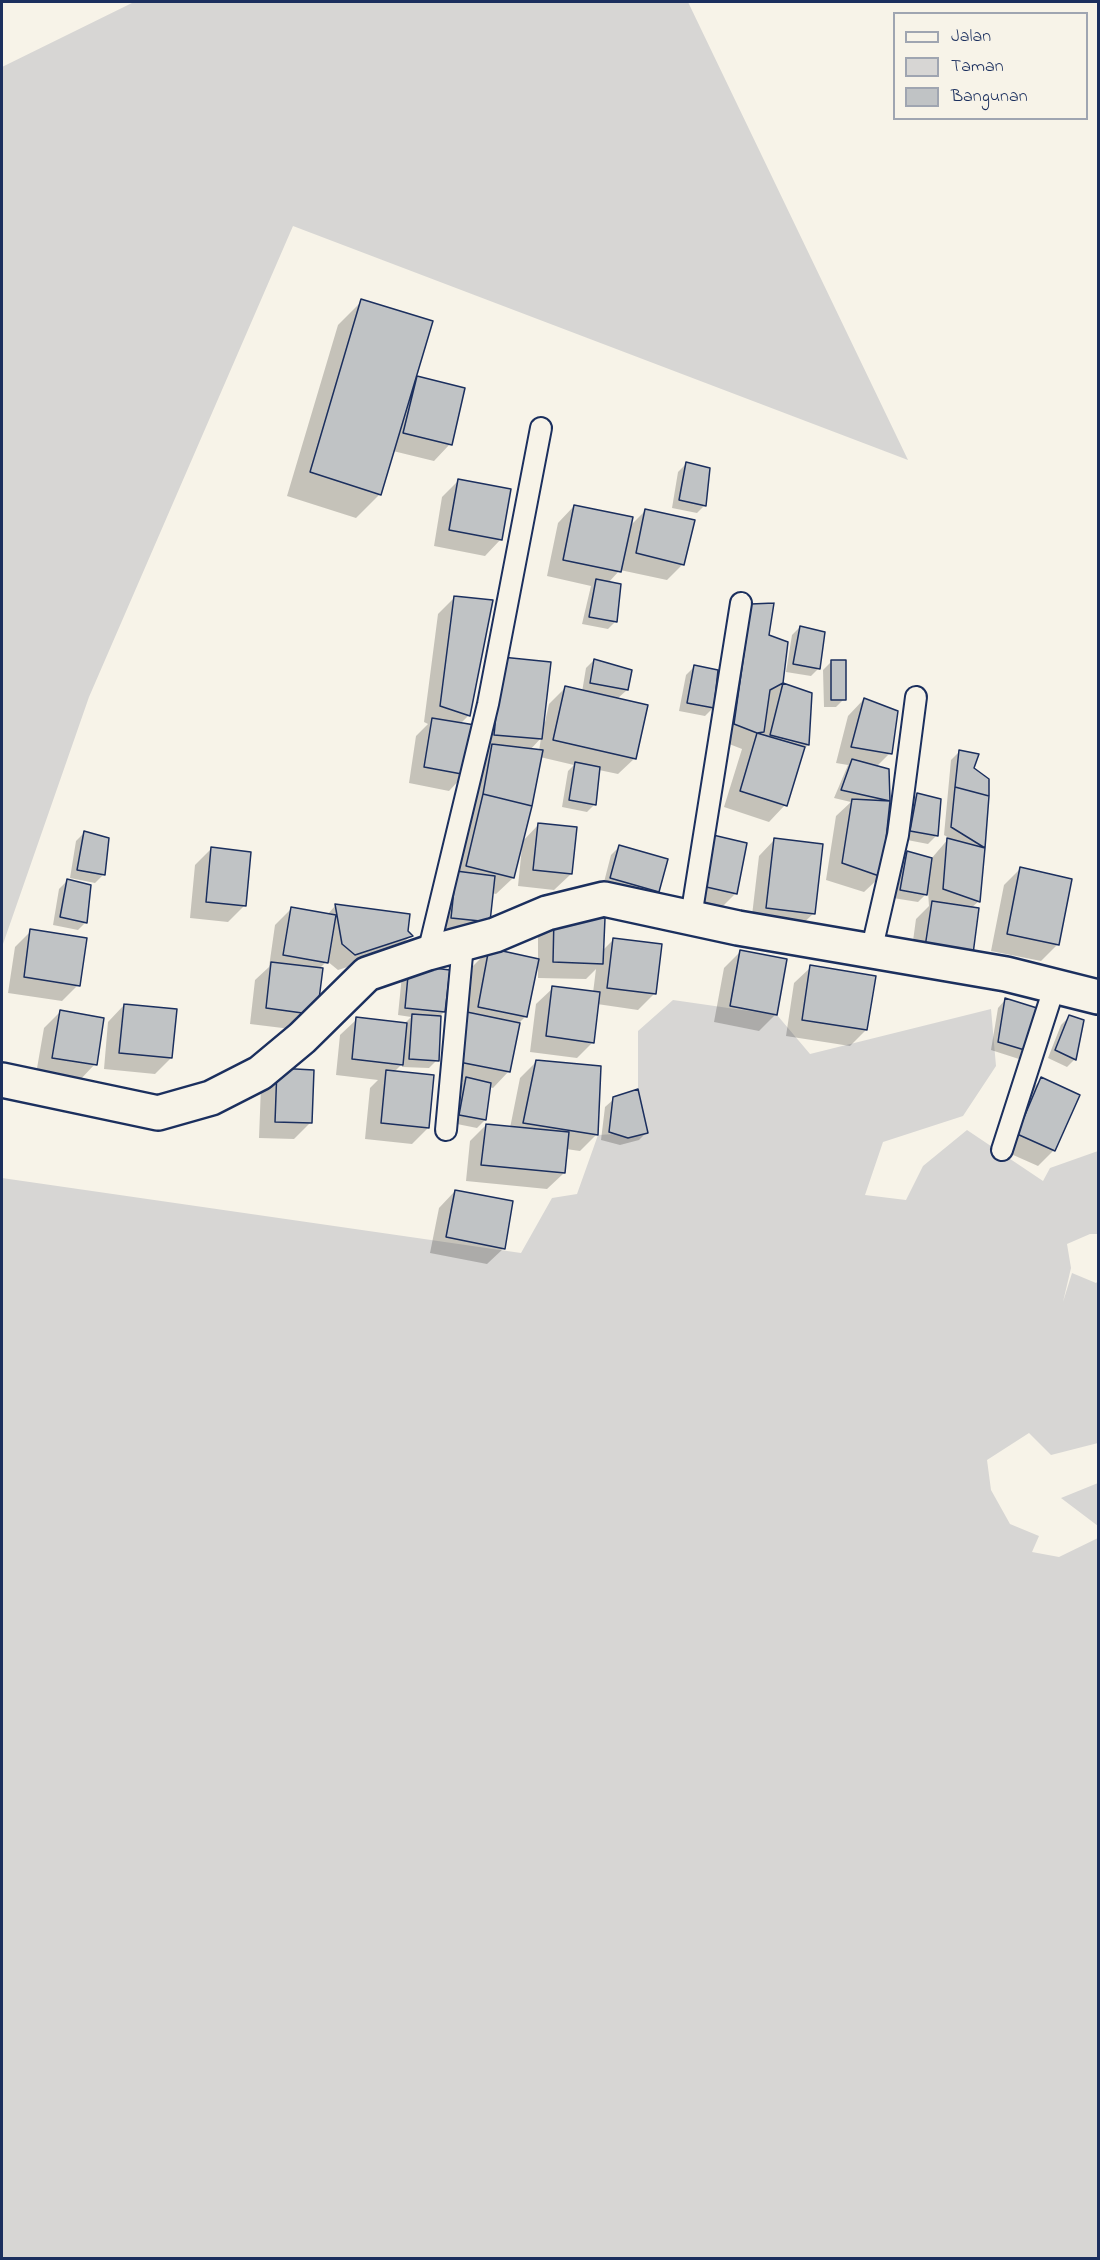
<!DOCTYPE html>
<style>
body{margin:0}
#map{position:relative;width:1100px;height:2260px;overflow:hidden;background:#f7f3e8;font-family:"Indie Flower",sans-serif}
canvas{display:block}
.frame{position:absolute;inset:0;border:3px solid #1b2f5e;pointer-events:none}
.legend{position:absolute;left:893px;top:12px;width:195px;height:108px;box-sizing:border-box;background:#f7f3e8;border:2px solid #9fa5b1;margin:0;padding:8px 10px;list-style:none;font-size:18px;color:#1b2f5e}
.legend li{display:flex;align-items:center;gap:12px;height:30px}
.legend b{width:30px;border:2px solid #9fa5b1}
</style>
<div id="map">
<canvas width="1100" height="2260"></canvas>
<div class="frame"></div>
<ul class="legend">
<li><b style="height:8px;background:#f7f3e8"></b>Jalan</li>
<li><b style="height:16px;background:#d7d6d4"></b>Taman</li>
<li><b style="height:16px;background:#c0c3c5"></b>Bangunan</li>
</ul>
</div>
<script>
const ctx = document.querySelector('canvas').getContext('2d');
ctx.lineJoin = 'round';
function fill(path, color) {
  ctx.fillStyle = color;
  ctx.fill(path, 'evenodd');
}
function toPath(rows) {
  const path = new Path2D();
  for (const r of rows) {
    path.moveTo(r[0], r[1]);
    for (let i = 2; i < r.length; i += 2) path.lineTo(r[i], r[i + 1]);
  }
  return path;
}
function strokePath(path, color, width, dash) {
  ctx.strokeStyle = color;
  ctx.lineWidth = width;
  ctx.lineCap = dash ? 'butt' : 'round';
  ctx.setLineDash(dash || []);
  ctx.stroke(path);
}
fill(toPath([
 [134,2,688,2,908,460,293,226,89,697,3,944,2,1068,2,67],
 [673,1000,777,1015,810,1054,991,1009,996,1066,963,1116,883,1142,865,1195,906,1200,923,1166,967,1130,1043,1181,1050,1168,1098,1151,1098,1234,1090,1234,1067,1244,1071,1268,1063,1302,1072,1273,1096,1283,1098,1281,1098,1443,1051,1455,1029,1433,987,1460,991,1490,1010,1524,1039,1536,1032,1552,1059,1557,1098,1538,1098,2258,2,2258,2,1178,521,1253,552,1198,577,1194,598,1135,648,1132,638,1089,638,1031],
 [1098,1483,1098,1526,1061,1498]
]), '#d7d6d4');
fill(toPath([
 [362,301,413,382,417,378,450,444,434,461,393,451,380,494,356,518,287,496,338,325],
 [686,464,705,505,697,513,672,508,678,472],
 [458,481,501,539,485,556,434,546,442,497],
 [574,506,629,527,646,510,683,564,667,580,620,570,608,583,616,621,608,629,582,624,591,586,547,576,558,523],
 [455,597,469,715,460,724,465,774,449,791,409,783,416,736,428,724,424,722,438,614],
 [751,606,781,684,811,694,808,745,803,750,785,805,769,822,724,807,742,749,719,740,735,622],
 [800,627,819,668,811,676,786,672,792,635],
 [594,660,627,690,617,699,635,758,618,774,599,770,595,804,587,812,562,807,568,771,574,765,540,757,521,843,539,824,571,874,554,890,518,886,522,847,520,846,513,878,496,894,492,893,489,922,435,934,486,675,545,722,549,704,565,688,582,692,586,668],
 [541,738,539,751,530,750],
 [831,662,844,699,836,707,824,707,823,670],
 [694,667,713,708,705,716,679,711,686,675],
 [864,699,890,753,876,767,888,771,888,801,881,876,864,892,826,880,836,816,851,802,834,798,848,765,836,763,848,716],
 [959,752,972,769,987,779,979,901,910,963,916,919,929,906,928,892,918,902,893,898,900,861,907,853,931,859,949,838,944,835,951,760],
 [917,795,940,800,936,836,928,844,902,839,909,803],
 [84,833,107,839,103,875,95,883,70,878,76,841],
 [775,839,814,913,797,929,751,924,759,856],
 [746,844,735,894,719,910,687,902],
 [619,847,658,891,650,899,603,886,611,855],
 [211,849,245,905,228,922,190,918,195,865],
 [1020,869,1058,944,1041,961,991,951,1004,885],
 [67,881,86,922,78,930,53,925,59,889],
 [335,906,406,931,410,936,395,952,338,970,327,961,319,969,299,1030,250,1024,255,980,269,967,275,925,291,909,327,915],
 [555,918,602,951,614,939,654,994,638,1010,597,1004,593,1042,577,1058,530,1052,536,1004,553,988,593,993,596,969,586,979,538,978,538,964,526,1016,518,1024,509,1071,493,1088,489,1087,485,1120,477,1128,452,1123,458,1086,463,1082,443,1078,463,1018,473,966,489,950,538,960,538,935],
 [31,931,78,985,62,1001,8,993,15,947],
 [741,951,775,1015,759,1031,714,1022,724,968],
 [410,967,444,1012,440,1016,437,1060,429,1068,402,1067,402,1064,393,1073,428,1128,412,1144,365,1139,370,1088,378,1080,336,1075,340,1035,357,1019,404,1024,411,1017,398,1015,402,975],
 [811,967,866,1030,850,1046,786,1036,794,983],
 [1005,1000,1027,1051,1019,1059,991,1050,998,1008],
 [124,1005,171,1058,155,1074,104,1069,108,1022],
 [60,1012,95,1064,79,1081,36,1074,44,1028],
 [1069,1017,1075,1059,1067,1067,1048,1058,1061,1025],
 [536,1062,599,1067,596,1135,580,1151,566,1149,564,1173,547,1189,466,1181,470,1141,486,1125,510,1128,520,1078],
 [277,1070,310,1123,294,1139,259,1138,261,1086],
 [1042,1079,1054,1150,1038,1166,1002,1150,1025,1095],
 [614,1099,647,1132,639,1140,620,1145,601,1140,605,1107],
 [455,1191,504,1248,487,1264,430,1253,439,1208]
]), '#0003');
const building = toPath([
 [361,299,433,321,381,495,310,472,361,299],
 [417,376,465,388,452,445,403,433,417,376],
 [686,462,710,468,706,506,679,500,686,462],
 [458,479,511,489,502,540,449,530,458,479],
 [574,505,633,517,621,572,563,560,574,505],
 [645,509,695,520,684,565,636,553,645,509],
 [596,579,621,584,617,622,589,617,596,579],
 [454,596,493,600,470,716,440,706,454,596],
 [774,603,769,635,788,642,783,683,770,690,764,732,757,733,734,724,751,604,774,603],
 [800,626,825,632,820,669,793,664,800,626],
 [502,657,551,662,542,739,494,735,502,657],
 [594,659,632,670,628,690,590,683,594,659],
 [831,660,846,660,846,700,831,700,831,660],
 [694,665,718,670,714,708,687,703,694,665],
 [783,683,812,693,809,745,770,735,783,683],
 [565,686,648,705,636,759,553,740,565,686],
 [864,698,898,711,892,754,851,747,864,698],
 [432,718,475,725,467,775,424,767,432,718],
 [757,733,805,747,787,806,740,791,757,733],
 [492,744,543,750,532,806,483,794,492,744],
 [959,750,979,754,974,768,989,779,989,796,955,787,959,750],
 [852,759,889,769,890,801,841,790,852,759],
 [575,762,600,767,596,805,569,800,575,762],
 [955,787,989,796,985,848,951,827,955,787],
 [917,793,941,799,938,836,910,831,917,793],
 [483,794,532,806,514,878,466,866,483,794],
 [852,799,890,801,882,877,842,863,852,799],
 [538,823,577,827,572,874,533,870,538,823],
 [84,831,109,838,105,875,77,870,84,831],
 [713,835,747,843,737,894,702,886,713,835],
 [774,838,823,844,815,914,766,908,774,838],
 [947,838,985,848,980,902,943,889,947,838],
 [619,845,668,859,659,892,610,878,619,845],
 [211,847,251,852,246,906,206,902,211,847],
 [907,851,932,858,927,895,900,890,907,851],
 [1020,867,1072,879,1059,945,1007,934,1020,867],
 [456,871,495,876,490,922,451,918,456,871],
 [67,879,91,885,87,923,60,917,67,879],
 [932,901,979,908,973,954,925,947,932,901],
 [335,904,410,914,408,931,413,936,355,955,342,944,335,904],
 [291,907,336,915,328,963,283,955,291,907],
 [554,917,605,918,603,964,553,962,554,917],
 [30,929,87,938,80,986,24,977,30,929],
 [613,938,662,944,656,994,607,988,613,938],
 [489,948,539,959,527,1017,478,1007,489,948],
 [740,950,787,959,777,1015,730,1006,740,950],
 [271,962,323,968,317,1015,266,1008,271,962],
 [409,965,450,970,445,1012,405,1008,409,965],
 [810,965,876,976,867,1030,802,1020,810,965],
 [552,986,600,992,594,1043,546,1036,552,986],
 [1005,998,1037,1008,1028,1051,998,1042,1005,998],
 [124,1004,177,1009,172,1058,119,1053,124,1004],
 [60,1010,104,1018,97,1065,52,1058,60,1010],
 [467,1012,520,1023,510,1072,459,1062,467,1012],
 [412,1014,441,1016,439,1061,409,1059,412,1014],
 [1069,1015,1084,1020,1076,1060,1055,1050,1069,1015],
 [356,1017,407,1023,403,1065,352,1059,356,1017],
 [536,1060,601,1066,598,1135,523,1123,536,1060],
 [277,1068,314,1070,312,1123,275,1122,277,1068],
 [386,1070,434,1075,429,1128,381,1123,386,1070],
 [466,1077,491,1083,486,1120,459,1115,466,1077],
 [1041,1077,1080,1095,1055,1151,1017,1134,1041,1077],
 [638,1089,648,1133,628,1138,609,1132,613,1097,638,1089],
 [486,1124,569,1132,565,1173,481,1165,486,1124],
 [455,1190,513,1201,505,1249,446,1237,455,1190]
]);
fill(building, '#c0c3c5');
strokePath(building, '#1b2f5e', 1.5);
const lane = toPath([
 [691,917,741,603],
 [871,952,898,835,916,697],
 [428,953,488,704,541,428],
 [446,1130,463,944],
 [1002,1150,1055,985]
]);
const street = toPath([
 [2,1080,158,1113,211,1098,260,1073,302,1038,367,974,428,953,495,935,547,913,604,899,738,928,1006,974,1098,997]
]);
strokePath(lane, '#1b2f5e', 24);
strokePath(street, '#1b2f5e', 38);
strokePath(lane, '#f7f3e8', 20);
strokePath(street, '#f7f3e8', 33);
</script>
